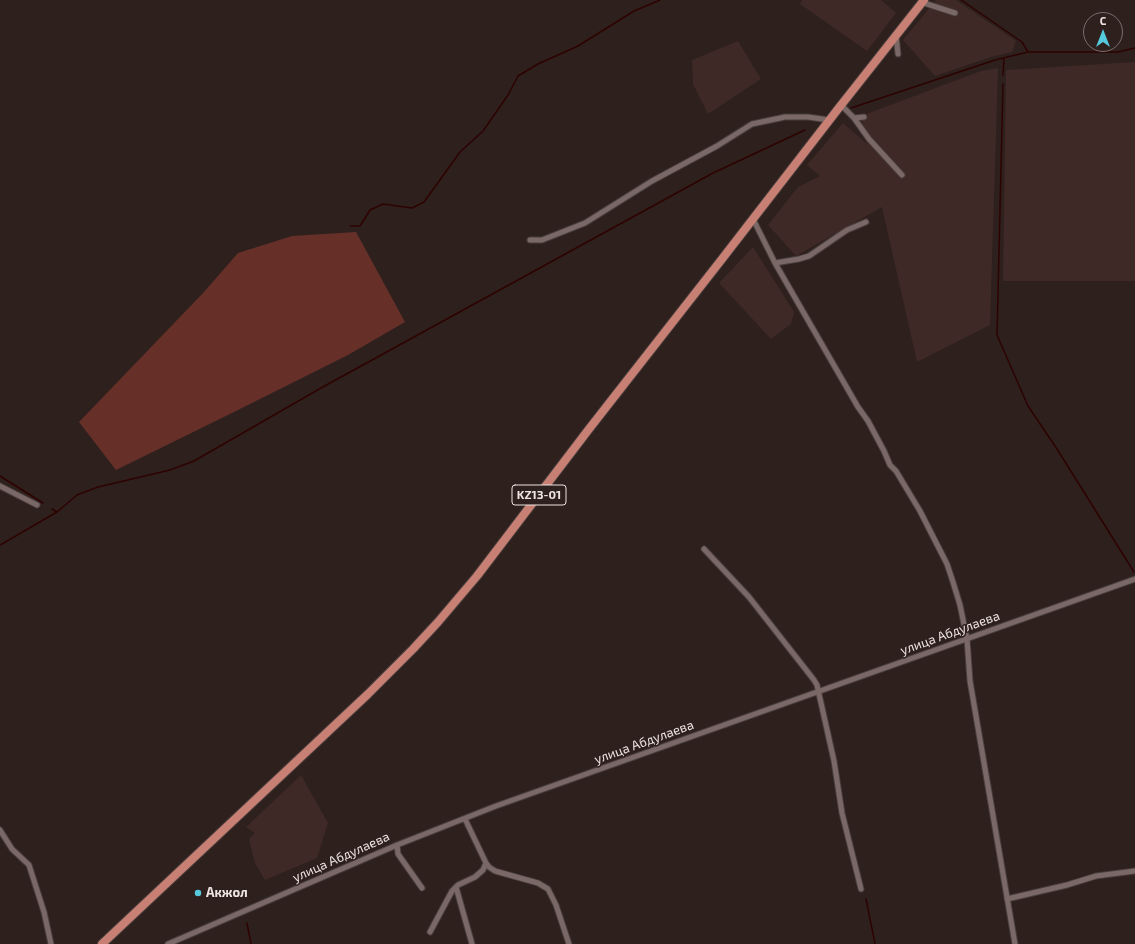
<!DOCTYPE html>
<meta charset="utf-8">
<style>
body{margin:0}
#map{position:relative;width:1135px;height:944px;overflow:hidden;background:#2e201d;font-family:"Exo 2",sans-serif}
canvas{display:block}
.north{position:absolute;left:1083px;top:12px;width:40px;height:40px;box-sizing:border-box;background:#2e201d;border:1px solid #7b6e6c;border-radius:50%;rotate:0deg;font-size:11px;font-weight:700;line-height:16px;text-align:center;color:#eee4e2}
.north::after{content:'';display:block;margin:auto;width:14px;height:18px;background:#54cadc;clip-path:polygon(50% 0,100% 100%,50% 72%,0 100%)}
</style>
<div id="map">
<canvas width="1135" height="944"></canvas>
<div class="north">С</div>
</div>
<script>
const ctx = document.querySelector('canvas').getContext('2d');
ctx.lineJoin = 'round';
function fill(path, color) {
  ctx.fillStyle = color;
  ctx.fill(path, 'evenodd');
}
function toPath(rows) {
  const path = new Path2D();
  for (const r of rows) {
    path.moveTo(r[0], r[1]);
    for (let i = 2; i < r.length; i += 2) path.lineTo(r[i], r[i + 1]);
  }
  return path;
}
function strokePath(path, color, width, dash) {
  ctx.strokeStyle = color;
  ctx.lineWidth = width;
  ctx.lineCap = dash ? 'butt' : 'round';
  ctx.setLineDash(dash || []);
  ctx.stroke(path);
}
function label(font, color, halo, rows, align = 'center') {
  ctx.font = font + ' "Exo 2",sans-serif';
  ctx.lineWidth = 3;
  ctx.setLineDash([]);
  ctx.textBaseline = 'middle';
  ctx.strokeStyle = halo;
  ctx.fillStyle = color;
  for (const [text, x, y, turn = 0] of rows) {
    ctx.save();
    ctx.translate(x, y);
    ctx.rotate((+turn || 0) * Math.PI / 180);
    ctx.textAlign = isNaN(turn) ? turn : align;
    if (halo) ctx.strokeText(text, 0, 0);
    ctx.fillText(text, 0, 0);
    ctx.restore();
  }
}
fill(toPath([
 [802,0,881,0,896,13,867,51,800,4],
 [936,0,956,0,1016,41,1012,52,991,57,935,76,903,40],
 [738,41,761,79,708,114,693,84,692,60],
 [1135,62,1135,281,1003,281,1006,70],
 [998,68,990,325,917,362,882,207,796,256,768,225,798,187,820,176,807,165,843,123,867,144,861,116,981,71],
 [753,247,794,312,791,324,771,339,719,283],
 [301,775,328,823,317,858,265,880,255,863,249,839,255,833,246,827]
]), '#3e2926');
fill(toPath([
 [356,232,405,322,348,355,234,412,116,470,79,422,204,292,238,253,292,236]
]), '#663029');
strokePath(toPath([
 [961,0,1022,42,1028,52],
 [1003,75,1004,58],
 [1003,84,997,335,1028,406,1057,449,1134,572],
 [851,108,995,60,1028,52,1118,52,1135,48],
 [350,226,360,226,370,210,383,204,412,208,424,202,460,152,483,131,508,95,518,76,538,64,578,46,634,11,660,0],
 [0,476,43,503],
 [52,509,57,512],
 [0,545,57,512,77,495,98,487,170,470,194,461,321,388,713,173,805,130],
 [866,899,875,944],
 [247,923,251,944]
]), '#2d0302', 1.5);
const minor = toPath([
 [921,2,955,13],
 [896,35,898,54],
 [841,105,854,118,869,139,902,175],
 [854,118,864,117],
 [753,219,775,263,858,407,868,421,884,451,890,465,896,471,920,511,947,564,953,582,960,605,967,639,970,681,1015,944],
 [530,240,542,240,585,223,652,181,717,146,752,124,785,117,808,117,829,120],
 [775,263,799,259,809,256,847,230,866,222],
 [0,486,37,505],
 [704,549,749,597,814,680,817,685,834,761,842,813,861,889],
 [465,819,486,863,489,867,495,871,538,883,548,889,556,905,569,944],
 [0,830,12,849,29,865,44,912,51,944],
 [397,845,398,854,422,888],
 [456,887,472,944],
 [1007,899,1067,885,1096,876,1135,871],
 [430,932,452,891,458,885,475,877,483,870,486,863],
 [168,944,397,845,496,806,1135,579]
]);
const trunk = toPath([
 [102,944,368,694,413,649,438,622,477,576,589,429,722,259,838,109,924,0]
]);
strokePath(minor, '#493e3c', 7);
strokePath(trunk, '#493e3c', 10);
strokePath(minor, '#796865', 5);
strokePath(trunk, '#c88075', 8);
for (const [x, y, r, color] of [
 [198,893,4,"#54cadc"]
]) {
  const dot = new Path2D();
  dot.arc(x, y, r, 0, 2 * Math.PI);
  ctx.fillStyle = color;
  ctx.fill(dot);
  strokePath(dot, '#2e201d', 1.5);
}
for (const [x, y, w] of [
 [539,495,54]
]) {
  const box = new Path2D();
  box.roundRect(x - w / 2, y - 10, w, 20, 3);
  ctx.fillStyle = '#2e201d';
  ctx.fill(box);
  strokePath(box, '#eee4e2', 1);
}
label('bold 12px', '#eee4e2', null, [
 ["KZ13-01",539,495]
]);
label('13px', '#eee4e2', '#2e201d', [
 ["улица Абдулаева",950,633,-20],
 ["улица Абдулаева",644,742,-20],
 ["улица Абдулаева",341,857,-24]
]);
label('bold 13px', '#eee4e2', '#2e201d', [
 ["Акжол",206,893]
], 'left');
</script>
